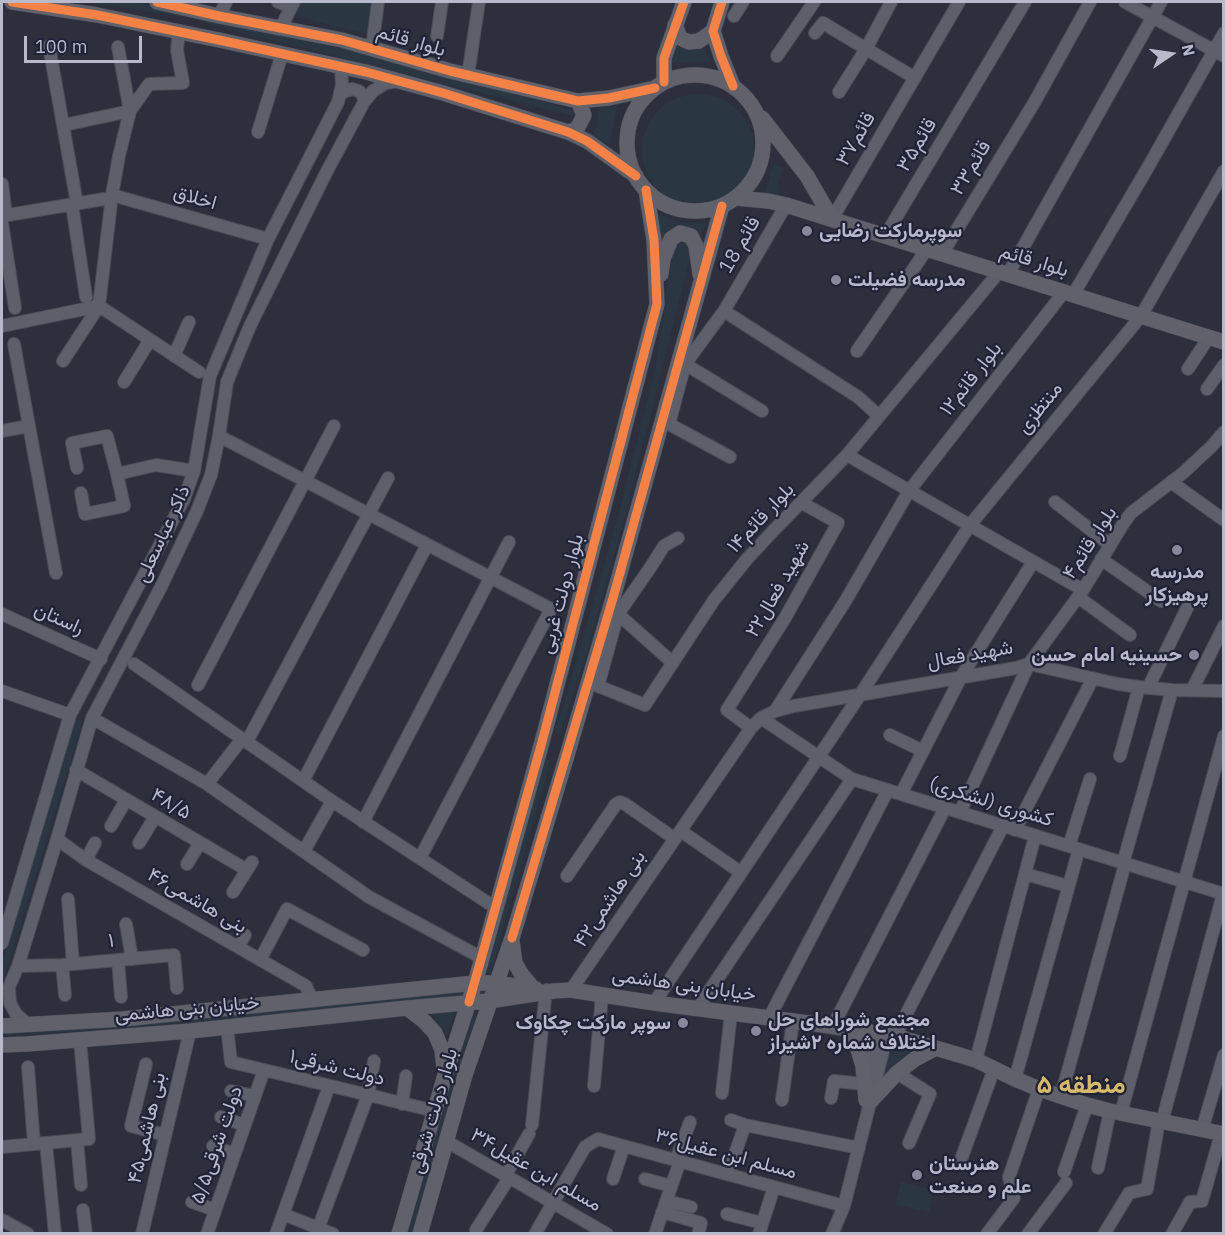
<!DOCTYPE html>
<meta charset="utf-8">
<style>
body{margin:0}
#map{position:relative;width:1225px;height:1235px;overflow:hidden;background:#2d2f3d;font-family:"IBM Plex Sans",sans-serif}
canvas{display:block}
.frame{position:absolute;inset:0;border:3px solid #b8bacc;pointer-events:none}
.north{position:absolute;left:1141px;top:24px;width:60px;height:60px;-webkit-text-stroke:4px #202338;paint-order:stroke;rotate:77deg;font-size:16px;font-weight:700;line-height:24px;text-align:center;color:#b8bacc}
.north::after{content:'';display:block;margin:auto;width:21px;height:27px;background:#b8bacc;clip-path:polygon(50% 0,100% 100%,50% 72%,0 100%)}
.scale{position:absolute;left:24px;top:36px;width:118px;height:27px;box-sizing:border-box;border:3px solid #b8bacc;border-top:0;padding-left:8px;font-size:18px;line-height:21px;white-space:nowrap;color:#b8bacc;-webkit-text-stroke:4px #202338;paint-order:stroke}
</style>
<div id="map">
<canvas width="1225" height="1235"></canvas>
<div class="frame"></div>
<div class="north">N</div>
<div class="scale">100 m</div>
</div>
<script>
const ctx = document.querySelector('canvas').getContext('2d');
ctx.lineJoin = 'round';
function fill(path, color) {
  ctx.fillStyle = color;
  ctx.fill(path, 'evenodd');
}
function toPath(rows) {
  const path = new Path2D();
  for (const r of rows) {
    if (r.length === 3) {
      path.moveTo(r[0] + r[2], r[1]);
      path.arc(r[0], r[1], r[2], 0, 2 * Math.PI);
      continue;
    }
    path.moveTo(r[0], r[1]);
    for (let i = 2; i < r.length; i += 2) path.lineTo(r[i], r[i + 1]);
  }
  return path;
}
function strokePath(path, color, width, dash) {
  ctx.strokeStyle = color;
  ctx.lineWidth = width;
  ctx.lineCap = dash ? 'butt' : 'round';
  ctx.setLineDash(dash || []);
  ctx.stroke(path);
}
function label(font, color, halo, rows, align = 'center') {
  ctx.font = font + ' "IBM Plex Sans",Vazirmatn,sans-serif';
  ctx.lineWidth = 4.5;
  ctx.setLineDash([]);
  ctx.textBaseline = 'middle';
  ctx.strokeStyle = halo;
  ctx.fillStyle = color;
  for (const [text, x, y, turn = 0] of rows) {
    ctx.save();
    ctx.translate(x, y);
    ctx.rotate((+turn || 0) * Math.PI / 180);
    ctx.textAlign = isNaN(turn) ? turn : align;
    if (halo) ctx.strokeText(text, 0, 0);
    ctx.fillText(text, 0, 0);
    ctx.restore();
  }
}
fill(toPath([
 [85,2,136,2,183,12,185,15,183,17,170,15],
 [297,2,373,2,369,35,291,15],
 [211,21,336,45,577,111,577,117,208,24,209,22],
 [679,43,704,46,710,61,670,63],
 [698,150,56],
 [598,107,617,107,610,145,592,134,598,125],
 [773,164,784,168,778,183,780,193,765,195],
 [652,211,682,223,707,223,699,238,682,226,671,229,662,243],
 [680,238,690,244,690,257,623,523,587,653,560,734,555,733,616,524,656,367,673,250],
 [78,719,81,721,81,725,79,733,13,949,2,983,2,963,74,723],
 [546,758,550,763,490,975,482,977],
 [510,989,510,992,447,997,219,1020,82,1031,2,1035,2,1029,480,990],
 [454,1011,447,1036,431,1012],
 [470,1013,477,1013,464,1064,457,1061],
 [890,1046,919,1051,881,1083],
 [453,1071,457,1072,461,1075,414,1233,406,1234],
 [901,1182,934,1190,929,1212,895,1204]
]), '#2a3742');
const minor = toPath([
 [278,2,291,7],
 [1125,2,1224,56],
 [219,16,226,2],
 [734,16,743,2],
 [280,29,294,2],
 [815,33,823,23,915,78],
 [437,36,442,2],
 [49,46,77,204],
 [118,47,130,111],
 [372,48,378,2],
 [777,56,814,2],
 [468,75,479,2],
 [839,92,866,49,891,2],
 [340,93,352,89,359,91,363,95,364,102],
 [64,125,130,111],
 [258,132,282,54],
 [2,184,6,215],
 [112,195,268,239],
 [72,205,86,297],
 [2,216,104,199],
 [832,219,959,2],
 [2,223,15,308],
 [885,236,1025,2],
 [942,254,1034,103,1090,2],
 [1008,274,1161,2],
 [1073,295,1147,169,1224,33],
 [99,306,199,372],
 [724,311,858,397,879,416],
 [2,326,99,306],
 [14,344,56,573],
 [857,351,927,249],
 [174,356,189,322],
 [63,361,99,306,112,195,119,156,130,111,149,84,183,83,177,50,179,31],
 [685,364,762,411],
 [1188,369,1209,337],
 [124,382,150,340],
 [1207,389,1224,365],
 [2,431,29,426],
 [219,436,551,609,420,858],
 [847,455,1083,590],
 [730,457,669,424,685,364,724,311,786,205],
 [77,468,72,443,107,436,117,474,156,465,194,471],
 [1171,482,1224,520],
 [81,493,85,514,124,506,117,474],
 [1055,502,1110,545],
 [1101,559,1161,601],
 [1078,597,1130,635],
 [2,614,101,659],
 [618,614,598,686,645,705,714,600,747,559,774,530,847,455,999,272],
 [673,663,618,614,650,568,664,546,678,538],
 [134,664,332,801,496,908],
 [198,685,334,426],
 [1148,688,1189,604],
 [1192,690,1224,626],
 [2,691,70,715],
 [775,711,846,600,909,491,1064,292],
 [92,718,207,784,369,897,482,958],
 [761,718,852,779,1224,894],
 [751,728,727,710,785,618,838,523,802,503],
 [890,735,923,751],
 [250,736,388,478],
 [1120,756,1139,687],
 [76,770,247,870],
 [303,781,427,545],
 [207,784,242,739],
 [901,794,961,677,1033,562],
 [960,812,1029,664,1083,590,1123,524,1131,513,1183,473,1212,446,1224,432],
 [363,822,509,542],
 [111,826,126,800],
 [1015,830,1093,678],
 [681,831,740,872],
 [57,839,86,860,306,986,312,1000],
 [139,843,155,817],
 [1069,846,1090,779],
 [304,851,332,801],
 [86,860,95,843],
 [1123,863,1172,690],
 [187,864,200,843],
 [1025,874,1068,886],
 [567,876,616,804,620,802,625,804,675,839],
 [233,892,252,862],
 [68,899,73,964],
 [126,924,132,959],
 [2,943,70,715,184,499,194,471,210,376,268,239,338,102,342,85,341,66],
 [238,947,245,935],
 [118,960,121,997],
 [260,960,287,909,363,950],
 [62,965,65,995],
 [18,966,62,965,174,955,177,988],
 [571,990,751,728,761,718,775,711,794,706,1016,668,1029,664,1118,684,1139,687,1172,690,1224,691],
 [654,1003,860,695,970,525,1141,316,1224,171],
 [697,1009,852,779],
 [769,1018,888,790],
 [28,1025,16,1014,10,1003,9,987,18,966,57,839,92,718,161,587,197,511,211,475,219,436,227,382,250,326,326,173,364,102,373,91,386,83,399,81],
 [833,1026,945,808],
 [227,1027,231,1062,435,1111],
 [895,1036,1003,826],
 [976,1060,1035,836],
 [146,1064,131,1126,165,1135],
 [28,1067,34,1144],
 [871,1070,877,1033],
 [897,1073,930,1094,909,1143],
 [1015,1079,1079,849],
 [594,1086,602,995],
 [231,1091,255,1096],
 [722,1093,731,1013],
 [1061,1096,1125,864],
 [831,1098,834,1081,865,1084],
 [782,1100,793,1021],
 [402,1104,406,1076],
 [1121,1113,1224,736],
 [221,1117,244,1125],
 [731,1120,745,1125,859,1148],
 [1162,1122,1223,894],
 [532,1125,546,990],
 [1202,1130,1224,1055],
 [77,1140,81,1185],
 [446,1141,607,1234],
 [46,1143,55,1234],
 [213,1146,234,1154],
 [2,1147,89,1139,80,1040],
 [676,1160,690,1122],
 [959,1165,994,1069],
 [1098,1168,1110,1111],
 [1064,1172,1087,1105],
 [728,1174,745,1125],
 [505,1176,529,1134],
 [613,1179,624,1146],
 [645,1179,671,1186],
 [666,1201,691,1207],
 [192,1202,215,1210],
 [83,1210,86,1234],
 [662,1212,701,1223,699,1231],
 [283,1214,333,1234],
 [727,1214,762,1223],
 [2,1220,28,1234],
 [476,1230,509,1178],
 [142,1234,190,1031],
 [207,1234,264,1070],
 [276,1234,329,1086],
 [316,1234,368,1095,374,1061],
 [535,1234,585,1147,598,1139,844,1206],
 [655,1234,680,1161],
 [759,1234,774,1187],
 [832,1234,844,1206,887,1035],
 [987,1234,1014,1198,1009,1177,1039,1089],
 [1028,1234,1066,1183],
 [1104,1234,1129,1193,1147,1189,1159,1121],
 [1172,1234,1190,1202,1202,1201,1221,1134]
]);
const major = toPath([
 [12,2,97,15,219,40,366,72,443,93,568,132,587,141,636,176],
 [157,2,219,16,342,40,450,71,578,101,609,98,655,88],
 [722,2,713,31,721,56,733,86],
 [675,25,680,38,689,42,699,41,713,31],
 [695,143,68],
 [664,82,664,58,684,2],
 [762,118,807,176,832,219],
 [568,132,577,129,584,115,578,101],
 [736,198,768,201,786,205,1224,342],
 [661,274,663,259,671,239,680,233,691,236,696,246,700,274],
 [512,941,515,963,522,975,533,988],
 [407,1008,424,1021,435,1033,442,1050,444,1068],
 [2,1026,123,1019,475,983,496,983,536,989],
 [852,1029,863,1066,866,1100],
 [2,1045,27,1044,190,1031,407,1008,489,1001,554,991,571,990,654,1003,816,1024,895,1036,976,1060,1015,1079,1039,1089,1087,1105,1110,1111,1224,1134],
 [871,1101,897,1073,915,1059,936,1048],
 [399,1234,445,1075,475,983,496,908,542,742,657,304,654,240,646,190],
 [420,1234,465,1075,512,938,568,752,613,598,722,206]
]);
strokePath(minor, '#4b4c56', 14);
strokePath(major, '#484a56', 16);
strokePath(minor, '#5d5f6a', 12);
strokePath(major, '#60616b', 15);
strokePath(toPath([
 [12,2,97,15,219,40,366,72,443,93,568,132,587,141,636,176],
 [157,2,219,16,342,40,450,71,578,101,609,98,655,88],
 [722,2,713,31,721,56,733,86],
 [664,82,664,58,684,2],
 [512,938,613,598,722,206],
 [469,1002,542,742,657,304,654,240,646,190]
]), '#f48246', 9);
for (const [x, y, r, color] of [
 [807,231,6,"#87899a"],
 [836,280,6,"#87899a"],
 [1177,550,6,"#87899a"],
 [1194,655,6,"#87899a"],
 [683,1023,6,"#87899a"],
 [756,1031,6,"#87899a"],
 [917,1175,6,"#87899a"]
]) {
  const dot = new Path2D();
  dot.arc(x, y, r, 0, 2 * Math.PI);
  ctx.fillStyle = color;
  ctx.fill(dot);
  strokePath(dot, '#202338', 2);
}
label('20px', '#b8bacc', '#202338', [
 ["بلوار قائم",411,41,16],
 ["قائم۳۷",856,139,-60],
 ["قائم۳۵",917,145,-59],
 ["قائم۳۳",971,168,-59],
 ["اخلاق",195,198,16],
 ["18 قائم",740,245,-60],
 ["بلوار قائم",1034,261,17],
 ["بلوار قائم۱۲",971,379,-52],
 ["منتظزی",1040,408,-51],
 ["بلوار قائم۱۴",761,518,-47],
 ["ذاکر عباسعلی",163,534,-65],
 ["بلوار قائم۴",1090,543,-57],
 ["شهید فعال۲۲",778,589,-60],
 ["بلوار دولت غربی",562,594,-75],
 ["راستان",59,619,24],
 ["شهید فعال",970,655,-10],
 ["کشوری (لشکری)",991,802,17],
 ["۴۸/۵",171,804,30],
 ["بنی هاشمی۴۲",610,899,-56],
 ["بنی هاشمی۴۶",197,901,30],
 ["۱",111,941,-5],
 ["خیابان بنی هاشمی",684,985,8],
 ["خیابان بنی هاشمی",187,1009,-5],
 ["۱دولت شرقی",337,1068,14],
 ["بلوار دولت شرقی",434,1111,-74],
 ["بنی هاشمی۴۵",147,1128,-77],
 ["۵/۵دولت شرقی",217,1145,-71],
 ["مسلم ابن عقیل۳۶",726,1154,15],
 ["مسلم ابن عقیل۳۴",536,1170,30]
]);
label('bold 20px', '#b8bacc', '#202338', [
 ["سوپرمارکت رضایی",819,231],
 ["مدرسه فضیلت",848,280],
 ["مدرسه",1177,572,"center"],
 ["پرهیزکار",1177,595,"center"],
 ["حسینیه امام حسن",1182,655,"right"],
 ["مجتمع شوراهای حل",768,1020],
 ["اختلاف شماره ۲شیراز",768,1043],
 ["سوپر مارکت چکاوک",671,1023,"right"],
 ["هنرستان",929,1164],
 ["علم و صنعت",929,1187]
], 'left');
label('bold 26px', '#d6b96a', '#202338', [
 ["منطقه ۵",1081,1085]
]);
</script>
